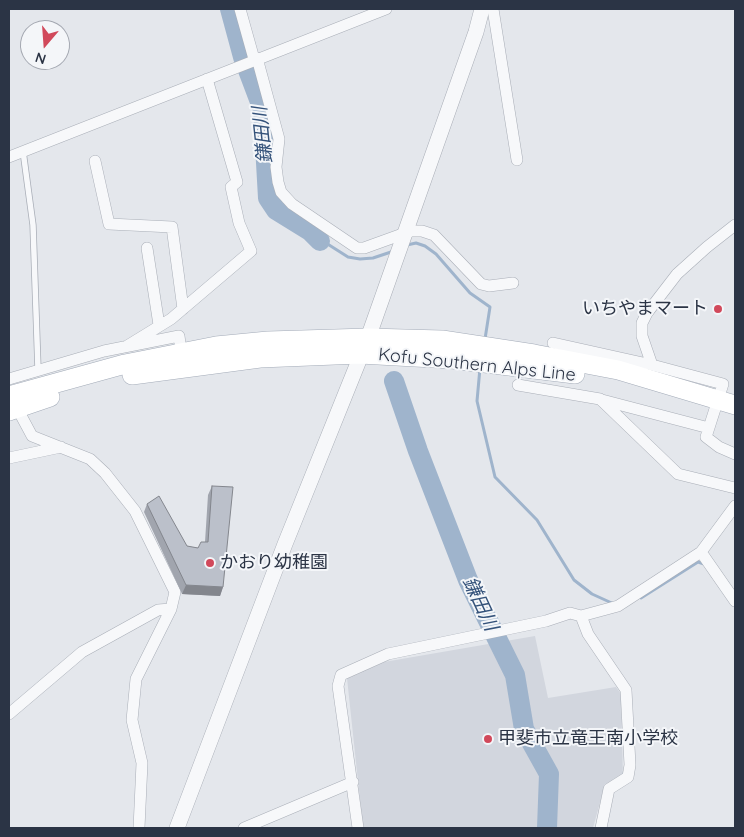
<!DOCTYPE html>
<meta charset="utf-8">
<style>
body{margin:0}
#map{position:relative;width:744px;height:837px;overflow:hidden;background:#e4e7ec;font-family:Quicksand,sans-serif}
canvas{display:block}
.frame{position:absolute;inset:0;border:10px solid #2b3445;pointer-events:none}
.north{position:absolute;left:20px;top:20px;width:50px;height:50px;box-sizing:border-box;background:#f4f6f9;border:1px solid #a4a8b1;border-radius:50%;rotate:198deg;font-size:14px;font-weight:700;line-height:20px;text-align:center;color:#2b3445}
.north::after{content:'';display:block;margin:auto;width:18px;height:22px;background:#d1495b;clip-path:polygon(50% 0,100% 100%,50% 72%,0 100%)}
</style>
<div id="map">
<canvas width="744" height="837"></canvas>
<div class="frame"></div>
<div class="north">N</div>
</div>
<script>
const ctx = document.querySelector('canvas').getContext('2d');
ctx.lineJoin = 'round';
function fill(path, color) {
  ctx.fillStyle = color;
  ctx.fill(path, 'evenodd');
}
function toPath(rows) {
  const path = new Path2D();
  for (const r of rows) {
    path.moveTo(r[0], r[1]);
    for (let i = 2; i < r.length; i += 2) path.lineTo(r[i], r[i + 1]);
  }
  return path;
}
function strokePath(path, color, width, dash) {
  ctx.strokeStyle = color;
  ctx.lineWidth = width;
  ctx.lineCap = dash ? 'butt' : 'round';
  ctx.setLineDash(dash || []);
  ctx.stroke(path);
}
function label(font, color, halo, rows, align = 'center') {
  ctx.font = font + ' Quicksand,"Noto Sans JP",sans-serif';
  ctx.lineWidth = 4;
  ctx.setLineDash([]);
  ctx.textBaseline = 'middle';
  ctx.strokeStyle = halo;
  ctx.fillStyle = color;
  for (const [text, x, y, turn = 0] of rows) {
    ctx.save();
    ctx.translate(x, y);
    ctx.rotate((+turn || 0) * Math.PI / 180);
    ctx.textAlign = isNaN(turn) ? turn : align;
    if (halo) ctx.strokeText(text, 0, 0);
    ctx.fillText(text, 0, 0);
    ctx.restore();
  }
}
fill(toPath([
 [535,636,548,698,616,687,621,694,623,780,605,784,593,828,363,828,347,678,384,662]
]), '#d2d6de');
strokePath(toPath([
 [296,224,348,257,360,259,373,258,394,251],
 [407,245,416,243,425,246,436,254,470,293,490,307,485,339],
 [480,368,477,401,495,477,537,520,574,580,592,594,614,604],
 [641,598,698,562,704,564]
]), '#9fb4cc', 3);
strokePath(toPath([
 [230,9,243,57,263,110,268,198,276,210,310,231,320,241],
 [394,381,418,451,468,580,515,675,524,729,549,774,547,828]
]), '#9fb4cc', 20);
const service = toPath([
 [23,151,33,225,38,369]
]);
const minor = toPath([
 [240,9,254,59],
 [493,9,517,160],
 [257,58,279,139,276,167,278,182,281,192,292,204,357,248,364,248,411,231,422,231,434,235,481,284,489,286,513,283],
 [9,157,386,9],
 [95,161,109,224,172,227,183,309],
 [735,225,707,247,677,274,647,313,642,323,642,336,652,365,723,384,706,437,719,447,735,454],
 [147,248,159,325],
 [553,343,652,365],
 [127,346,171,319,251,251,239,223,231,187,237,182,207,79],
 [9,379,104,351,179,336,182,357],
 [518,385,600,399,678,474,735,488],
 [602,400,709,428],
 [17,408,32,436,90,459,105,473,135,511,175,592,171,609,136,679,132,720,142,763,139,828],
 [9,458,61,447],
 [701,552,735,601],
 [581,616,588,634,626,690,630,765,628,777,609,789,601,828],
 [9,714,82,652,158,610,171,609],
 [244,828,353,782],
 [358,828,338,686,341,675,388,654,546,621,570,613,581,616,618,606,701,552,735,506]
]);
const tertiary = toPath([
 [177,828,285,544,368,338,476,32,482,9]
]);
const primary = toPath([
 [132,375,260,358,360,354,452,359,575,374],
 [9,396,125,364,216,346,268,341,368,338,442,340,534,354,618,370,735,405],
 [9,411,50,397]
]);
strokePath(service, '#a9aeb7', 7);
strokePath(minor, '#a9aeb7', 12);
strokePath(tertiary, '#a9aeb7', 16);
strokePath(primary, '#a3abb8', 20);
strokePath(service, '#f7f8fa', 5.5);
strokePath(minor, '#f7f8fa', 11);
strokePath(tertiary, '#f7f8fa', 15);
strokePath(primary, '#fff', 19);
fill(toPath([
 [212,486,223,587,220,596,182,594,144,512,147,504,187,546,198,548,205,542,208,495]
]), '#a1a5ae');
fill(toPath([
 [186,585,223,587,220,596,182,594]
]), '#83868d');
const building = toPath([
 [212,486,233,487,223,587,186,585,147,504,159,496,187,546,198,548,201,542,208,542,212,486]
]);
fill(building, '#bbc0ca');
strokePath(building, '#83868d', 1);
for (const [x, y, r, color] of [
 [718,309,5,"#d1495b"],
 [210,563,5,"#d1495b"],
 [488,739,5,"#d1495b"]
]) {
  const dot = new Path2D();
  dot.arc(x, y, r, 0, 2 * Math.PI);
  ctx.fillStyle = color;
  ctx.fill(dot);
  strokePath(dot, '#f4f6f9', 2);
}
label('18px', '#2b3445', '#f4f6f9', [
 ["いちやまマート",708,309,"right"],
 ["かおり幼稚園",220,563],
 ["甲斐市立竜王南小学校",498,739]
], 'left');
label('18px', '#2b3445', '#f4f6f9', [
 ["Kofu Southern Alps Line",477,365,6]
]);
label('italic 19px', '#34527a', '#f4f6f9', [
 ["鎌田川",263,135,-96],
 ["鎌田川",480,604,65]
]);
</script>
